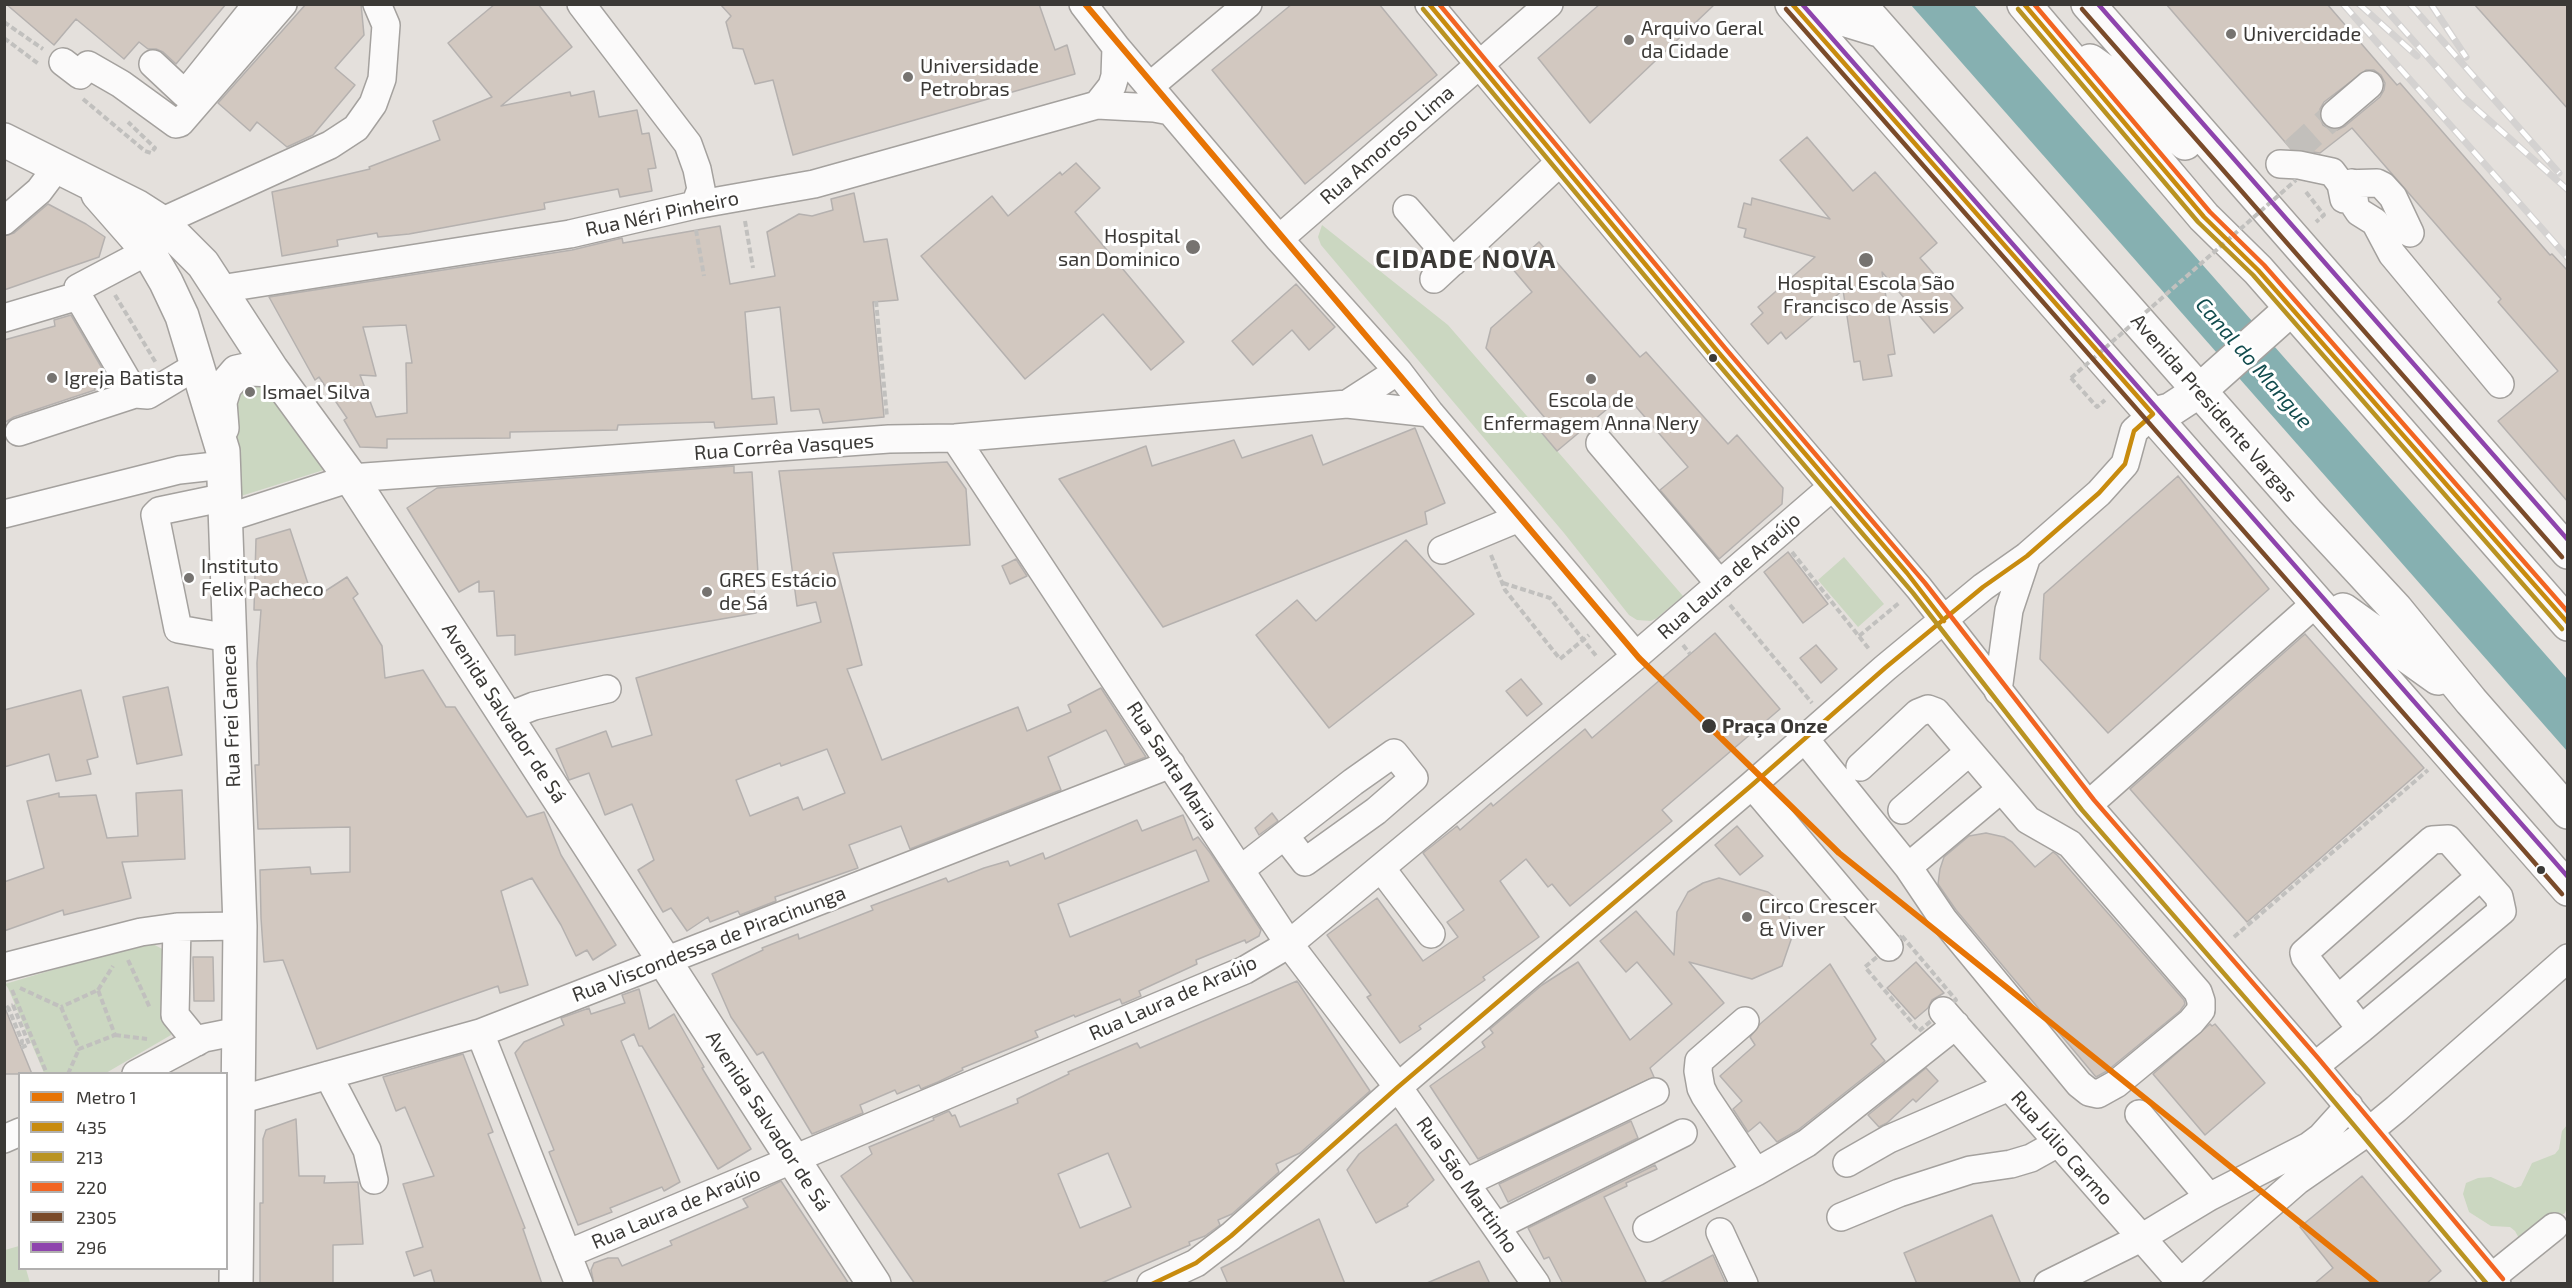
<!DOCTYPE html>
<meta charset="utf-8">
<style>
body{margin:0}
#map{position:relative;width:2572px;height:1288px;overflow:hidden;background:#e4e0dc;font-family:"Exo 2",sans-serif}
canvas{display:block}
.frame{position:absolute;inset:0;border:6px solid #3b3936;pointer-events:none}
.legend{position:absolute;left:18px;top:1072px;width:210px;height:198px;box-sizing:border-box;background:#fff;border:2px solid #b1b0af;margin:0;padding:8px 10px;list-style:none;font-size:18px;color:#3b3936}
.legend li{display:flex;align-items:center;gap:12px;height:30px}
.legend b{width:30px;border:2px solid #b1b0af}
</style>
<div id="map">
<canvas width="2572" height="1288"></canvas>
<div class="frame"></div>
<ul class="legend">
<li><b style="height:8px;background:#e77405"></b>Metro 1</li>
<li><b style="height:8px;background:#c88b0e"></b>435</li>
<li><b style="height:8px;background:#b99322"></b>213</li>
<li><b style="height:8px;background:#f26522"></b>220</li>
<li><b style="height:8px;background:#7a4b2a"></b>2305</li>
<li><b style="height:8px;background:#8e44ad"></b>296</li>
</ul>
</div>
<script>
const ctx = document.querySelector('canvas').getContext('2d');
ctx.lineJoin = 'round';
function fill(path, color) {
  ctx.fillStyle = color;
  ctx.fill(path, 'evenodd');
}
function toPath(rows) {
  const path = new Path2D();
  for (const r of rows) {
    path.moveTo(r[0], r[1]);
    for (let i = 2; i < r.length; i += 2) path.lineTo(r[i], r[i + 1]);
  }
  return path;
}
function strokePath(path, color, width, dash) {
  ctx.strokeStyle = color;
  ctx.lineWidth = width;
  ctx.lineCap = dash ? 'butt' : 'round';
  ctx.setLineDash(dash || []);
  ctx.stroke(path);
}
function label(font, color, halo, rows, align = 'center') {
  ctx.font = font + ' "Exo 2",sans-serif';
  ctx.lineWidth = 6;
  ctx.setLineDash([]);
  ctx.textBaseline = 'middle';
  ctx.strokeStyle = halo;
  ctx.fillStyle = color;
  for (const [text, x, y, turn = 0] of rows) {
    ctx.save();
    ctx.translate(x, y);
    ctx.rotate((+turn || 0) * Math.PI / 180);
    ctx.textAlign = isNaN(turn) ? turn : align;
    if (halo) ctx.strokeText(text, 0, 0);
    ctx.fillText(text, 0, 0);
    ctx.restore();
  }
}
fill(toPath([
 [1322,225,1448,325,1683,596,1657,618,1651,621,1637,620,1629,615,1564,533,1321,245,1318,237],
 [263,379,327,469,241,496,232,396,236,382],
 [1844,557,1884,604,1858,627,1818,580],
 [153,944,166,951,171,967,171,1035,106,1073,44,1073,8,988,5,984,123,949],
 [2567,1125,2567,1207,2565,1213,2521,1242,2515,1231,2510,1227,2491,1226,2469,1212,2463,1194,2466,1183,2478,1178,2491,1177,2515,1188,2521,1186,2532,1163,2555,1154,2559,1149,2562,1131],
 [19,1246,20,1268,26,1269,30,1283,5,1283,5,1250]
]), '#cbd7c1');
fill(toPath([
 [1911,5,1974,5,2567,679,2567,751]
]), '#86b0b1');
const building = toPath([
 [6,4,226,4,176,64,163,52,156,49,148,49,139,42,124,59,76,19,54,45,6,4],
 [306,4,361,4,364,35,335,68,355,85,313,135,287,147,257,122,250,131,218,103,306,4],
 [495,4,538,4,572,47,501,106,570,92,571,96,594,91,599,117,637,110,642,134,649,133,656,168,648,169,652,191,620,197,618,189,544,203,545,209,409,234,378,237,377,233,337,240,338,246,282,256,272,192,370,169,369,167,440,140,433,121,492,97,448,43,495,4],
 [720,4,1039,4,1055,50,1067,45,1075,74,793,155,773,80,755,84,743,49,733,48,726,22,731,16,720,4],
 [1292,4,1379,4,1437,75,1305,184,1212,70,1292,4],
 [1600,4,1715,4,1590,123,1538,58,1600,4],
 [2166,4,2327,4,2397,85,2400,83,2550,255,2552,254,2568,271,2568,502,2498,421,2558,371,2498,302,2501,299,2352,128,2320,153,2291,149,2166,4],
 [2366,70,2374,70,2381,75,2385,83,2384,90,2380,97,2345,126,2337,130,2330,129,2323,125,2319,116,2320,109,2324,102,2366,70],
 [2474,4,2568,4,2568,109,2474,4],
 [1807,137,1853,191,1875,172,1937,243,1920,258,1963,308,1934,333,1882,272,1895,354,1888,355,1892,376,1863,380,1860,361,1854,362,1843,290,1786,339,1781,332,1768,344,1751,324,1763,313,1758,307,1815,257,1744,237,1746,229,1738,227,1744,203,1751,205,1752,198,1830,219,1780,160,1807,137],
 [1076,163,1100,188,1075,212,1184,342,1151,370,1103,314,1025,379,921,256,992,196,1008,216,1060,172,1062,175,1076,163],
 [854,193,864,242,887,239,898,300,873,302,884,417,823,423,819,409,791,411,780,307,745,312,752,399,774,397,777,424,715,428,714,422,618,425,617,430,510,432,510,438,387,439,387,448,360,447,344,420,347,418,319,377,315,380,269,297,572,250,622,238,623,243,720,226,730,284,775,276,767,232,799,214,812,216,833,210,831,199,854,193],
 [406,325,412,363,406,363,407,413,376,417,360,375,376,376,363,327,406,325],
 [48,204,86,224,105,237,99,257,4,290,4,236,14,233,48,204],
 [1539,242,1640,357,1646,352,1728,444,1737,435,1783,488,1782,504,1719,559,1660,490,1688,467,1625,394,1557,451,1541,432,1550,424,1486,348,1491,328,1532,292,1511,267,1539,242],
 [1296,284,1335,327,1309,350,1292,330,1253,365,1232,341,1296,284],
 [71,315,106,375,94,382,95,390,14,417,4,423,4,340,55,326,54,320,71,315],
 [1415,428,1445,503,1425,512,1427,524,1163,627,1059,479,1146,446,1152,466,1234,440,1242,458,1312,435,1323,465,1415,428],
 [947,462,966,489,970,545,833,553,862,665,847,669,882,760,1018,707,1027,731,1071,712,1068,705,1101,688,1146,757,1125,765,1106,730,1048,757,1061,790,910,849,901,826,849,845,858,868,775,897,776,901,740,915,738,911,710,922,708,917,687,931,671,908,663,912,638,870,654,860,632,804,605,815,589,773,569,780,556,749,606,731,612,747,652,735,636,678,821,622,816,602,797,606,779,471,947,462],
 [827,749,845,793,803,810,798,797,750,816,736,780,780,763,781,766,827,749],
 [734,466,734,473,752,472,758,574,753,575,756,613,515,655,515,635,497,636,494,591,479,592,479,581,459,592,407,508,437,488,734,466],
 [2178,476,2269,589,2108,733,2040,659,2044,594,2178,476],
 [290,529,313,599,347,577,358,594,353,598,382,646,385,678,423,670,446,707,455,707,527,817,544,812,561,855,616,945,593,960,587,950,576,956,561,925,532,878,501,891,528,985,500,993,498,986,317,1049,283,960,264,962,261,918,260,870,310,867,311,874,350,872,350,827,258,829,255,765,259,765,257,663,261,610,254,610,256,539,290,529],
 [1406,540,1474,614,1329,728,1256,635,1297,600,1316,621,1406,540],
 [1788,552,1828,604,1803,623,1764,572,1788,552],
 [1016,559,1027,576,1010,584,1002,566,1016,559],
 [1715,633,1780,709,1662,810,1672,821,1570,906,1552,884,1548,887,1526,859,1500,881,1539,937,1483,977,1485,980,1419,1026,1421,1029,1400,1043,1367,997,1371,995,1327,935,1377,898,1423,961,1458,937,1447,922,1464,910,1423,853,1457,826,1460,830,1491,803,1493,806,1585,729,1592,738,1715,633],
 [2305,634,2424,768,2247,922,2130,789,2305,634],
 [1816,645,1837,669,1821,683,1800,658,1816,645],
 [1521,679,1542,704,1527,716,1506,691,1521,679],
 [168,687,182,755,137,764,123,697,168,687],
 [81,690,98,757,87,760,91,774,56,781,49,754,4,767,4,710,81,690],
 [182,790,185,859,122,862,131,898,64,915,63,910,4,931,4,882,44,868,27,801,59,793,59,797,96,795,107,838,138,836,136,793,182,790],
 [1272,813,1278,821,1259,835,1255,828,1272,813],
 [1183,815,1193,840,1198,837,1211,854,1261,930,1259,936,1246,943,1245,940,1196,960,1197,964,1139,991,1141,996,1122,1004,1120,999,1075,1017,1074,1015,1035,1031,1038,1037,962,1068,963,1070,938,1082,921,1089,919,1085,897,1094,895,1090,860,1105,863,1113,812,1134,763,1052,757,1055,731,1017,712,974,763,950,762,948,798,934,799,939,873,910,871,906,946,878,948,882,984,868,1008,861,1010,866,1043,853,1045,859,1137,820,1142,831,1183,815],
 [1196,850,1209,881,1070,937,1058,904,1196,850],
 [1737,826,1763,856,1740,875,1715,845,1737,826],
 [1986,833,2004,837,2012,842,2035,867,2053,852,2057,855,2184,1000,2185,1004,2180,1011,2107,1071,2096,1077,1956,910,1938,884,1940,869,1944,857,1969,836,1986,833],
 [1719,878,1768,892,1785,905,1794,931,1782,966,1752,979,1689,962,1724,1003,1650,1068,1654,1077,1478,1159,1430,1086,1485,1047,1482,1042,1493,1033,1490,1029,1542,985,1578,962,1630,1040,1672,1004,1637,962,1626,972,1600,941,1636,911,1674,955,1677,912,1688,892,1703,883,1719,878],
 [193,957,213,957,214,1001,194,1001,193,957],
 [1916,962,1944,993,1932,1000,1928,1008,1915,1019,1887,988,1916,962],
 [1830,964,1876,1039,1871,1044,1885,1061,1798,1130,1777,1142,1760,1122,1748,1132,1733,1109,1742,1101,1720,1076,1755,1045,1750,1037,1760,1024,1830,964],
 [1297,981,1370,1091,1300,1153,1276,1164,1279,1172,1232,1214,1218,1220,1220,1225,1205,1236,1189,1242,1190,1245,1099,1284,915,1284,841,1176,872,1154,869,1147,934,1120,933,1118,949,1111,952,1116,955,1115,960,1127,1018,1103,1017,1099,1069,1074,1068,1072,1137,1043,1140,1048,1297,981],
 [1108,1153,1131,1207,1080,1228,1058,1174,1108,1153],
 [639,989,649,1029,674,1014,704,1067,702,1068,751,1149,718,1169,642,1046,639,1046,634,1034,621,1041,680,1182,664,1191,662,1187,610,1208,612,1212,578,1225,549,1152,554,1150,515,1053,524,1042,564,1025,561,1018,589,1008,591,1014,625,1003,622,995,639,989],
 [4,1008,5,1008,32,1074,4,1074,4,1008],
 [2210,1024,2212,1026,2215,1024,2265,1083,2205,1135,2153,1074,2210,1024],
 [463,1054,493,1132,488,1134,525,1228,523,1229,542,1284,435,1284,431,1270,414,1276,406,1252,423,1247,403,1184,434,1176,405,1107,396,1111,383,1077,463,1054],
 [1926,1068,1938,1081,1916,1102,1913,1099,1887,1123,1879,1127,1868,1115,1926,1068],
 [296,1119,299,1176,325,1176,324,1183,358,1182,363,1244,333,1245,333,1284,260,1284,260,1203,263,1203,263,1139,266,1130,296,1119],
 [1631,1121,1638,1138,1508,1202,1499,1184,1631,1121],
 [1396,1124,1434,1180,1407,1204,1408,1206,1376,1223,1347,1170,1359,1154,1396,1124],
 [1655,1165,1657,1169,1626,1183,1627,1186,1604,1197,1647,1284,1563,1284,1549,1257,1544,1259,1528,1228,1655,1165],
 [2362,1176,2441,1271,2426,1284,2314,1284,2333,1268,2300,1227,2362,1176],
 [781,1181,849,1284,594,1284,591,1270,594,1263,608,1258,618,1258,622,1266,672,1245,670,1241,748,1207,743,1199,781,1181],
 [1992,1215,2021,1284,1917,1284,1904,1253,1992,1215],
 [1319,1219,1345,1284,1228,1284,1221,1268,1319,1219],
 [1713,1255,1726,1284,1658,1284,1713,1255],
 [1479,1261,1490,1284,1427,1284,1427,1283,1479,1261]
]);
fill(building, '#d2c8c0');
strokePath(building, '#b5b1af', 1.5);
strokePath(toPath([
 [2293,152,2335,114]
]), '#c2bfbb', 27, [27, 14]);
const minor = toPath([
 [581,4,688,144,697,169,701,189,695,205],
 [1083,4,1116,47,1279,239,1398,371,1430,413,1636,656],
 [1429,4,1719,353,1919,588,2088,805,2312,1063,2497,1284],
 [63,62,80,75,88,65,121,84,176,124,180,123,283,4],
 [153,64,185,94,257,4],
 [1150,86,1248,4],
 [1097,105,1112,86,1115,76,1116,47],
 [2335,114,2369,85],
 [2280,164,2299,165,2332,172,2341,184,2344,199],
 [2352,183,2355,206,2359,212,2375,222,2392,254,2500,384],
 [2341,184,2377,183,2383,186,2393,197,2410,233],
 [1407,209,1453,262],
 [4,221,39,191,57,167],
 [161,222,330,145,356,128,373,104,382,79,386,25,377,4],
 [1279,239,1549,4],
 [148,251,78,288,78,296,135,394,148,395,198,365],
 [1434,279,1560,162],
 [220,289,570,234,695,205,814,184,1097,105,1154,108,1170,111],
 [4,318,78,296],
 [1347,404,1430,413],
 [19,432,135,394],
 [955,438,1289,944,1398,1087,1536,1284],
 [1600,443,1720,584],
 [226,497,159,511,155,515,178,629,229,638],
 [4,514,179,470,224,465],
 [227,518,351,478,889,439,955,438,1347,404,1398,371],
 [1442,550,1519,518],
 [1998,691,2009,610,2027,556],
 [506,717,534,706,607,689],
 [1804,738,1908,867,2001,789],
 [1860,767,1918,713,1928,709,1936,712,2028,820,2070,844,2198,992,2201,1001,2201,1010,2191,1022,2116,1084,2098,1094,2089,1092,2079,1084,1943,919,1908,867],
 [1752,785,1889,947],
 [2088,805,2317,602],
 [1902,810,1969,752],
 [1381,868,1431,934],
 [1240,870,1267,849,1353,782,1394,753,1414,778,1376,811,1305,862,1285,836],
 [177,927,175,1015,197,1042],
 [4,967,141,932,177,927,240,926],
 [2338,999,2480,877],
 [1943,1011,2182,1284],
 [1745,1021,1699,1061,1698,1071,1701,1088,1705,1096,1756,1172],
 [480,1033,579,1284],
 [2315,1066,2361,1029,2502,911,2499,897,2448,839,2432,840,2304,953,2305,957,2361,1029],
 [136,1074,204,1038,224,1034,239,1034],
 [328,1075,367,1150,374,1180],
 [239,1100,480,1033,1171,764],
 [2139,1114,2209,1197],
 [4,1139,20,1132],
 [1847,1163,1889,1139,2009,1087],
 [1467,1182,1655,1092],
 [1841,1217,1899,1193,1970,1170,2011,1164,2031,1158,2058,1143],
 [1497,1226,1683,1133],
 [1647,1228,1756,1172,1807,1143,1956,1025],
 [1720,1232,1744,1284],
 [567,1254,1245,970,1289,944,1636,656,1832,487],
 [2492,1277,2554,1227],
 [2181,1282,2297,1181,2369,1131,2396,1109,2568,958],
 [1151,1284,1196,1263,1231,1236,1398,1087,1752,785,1885,668,1983,587,2027,556,2099,493,2125,464,2134,431,2153,414],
 [2048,1284,2141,1238,2209,1197,2309,1146,2321,1137,2349,1106]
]);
const major = toPath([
 [1792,4,2568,889],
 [1794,4,1882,31],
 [1859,4,2307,513,2396,609,2471,701,2568,812],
 [2024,4,2204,217,2258,270,2568,624],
 [2088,4,2568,552],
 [2090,61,2118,81,2185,143],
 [4,140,136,206,161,222,203,264,272,370,351,478,874,1284],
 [98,194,148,251,166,282,182,316,223,451,240,926,236,1284],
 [2153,414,2170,410,2199,391,2291,309],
 [222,428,220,402,225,386,237,372,251,369,272,370],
 [2343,610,2438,678]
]);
strokePath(minor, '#a4a19e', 30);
strokePath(major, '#a4a19e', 36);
strokePath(toPath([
 [4,22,43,49],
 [4,38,40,65],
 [83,99,145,151,151,153,155,148,128,122],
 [2306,192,2324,215,2316,222],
 [745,221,753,268],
 [696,230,704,276],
 [115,295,156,363],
 [876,301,887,417],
 [2071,378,2097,407,2105,400],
 [1792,552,1869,649],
 [1491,555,1505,590,1560,659,1589,635],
 [1503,583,1550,598,1597,657],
 [1730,605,1812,703],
 [1859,636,1899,603],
 [1683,645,1690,654],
 [1902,936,1956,1000,1919,1031,1865,967,1902,936],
 [2234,937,2428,770],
 [128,960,150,1008],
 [20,988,61,1007,79,1049,115,1035,98,990,61,1007],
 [12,990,47,1074],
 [98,990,113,966],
 [13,1005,29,1044,21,1048,22,1041,8,1007,13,1005],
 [115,1035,147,1039],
 [68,1074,79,1049]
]), '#c1c0be', 4, [6, 3]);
strokePath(minor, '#fbfafa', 27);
strokePath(major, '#fbfafa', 33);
const rail = toPath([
 [2343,4,2568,258],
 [2359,4,2417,56],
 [2381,4,2464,98,2568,190],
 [2410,4,2559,173],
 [2431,4,2466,57]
]);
strokePath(rail, '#d4d2d1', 7);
strokePath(rail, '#fff', 4.5, [14]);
strokePath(toPath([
 [2071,378,2296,180]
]), '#c1c0be', 4, [6, 3]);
strokePath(toPath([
 [1429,4,1719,353,1907,573,1944,621],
 [2024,4,2204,217,2258,270,2568,623],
 [1152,1284,1196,1263,1231,1236,1398,1087,1752,785,1885,668,1983,587,2027,556,2099,493,2125,464,2134,431,2153,414,1792,4]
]), '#c88b0e', 4.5);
strokePath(toPath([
 [1423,9,1713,358,1913,593,2082,810,2306,1068,2487,1284],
 [2018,9,2198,222,2253,275,2562,629]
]), '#b99322', 4.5);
strokePath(toPath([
 [1439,4,1725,348,1925,583,2094,800,2318,1058,2503,1279],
 [2034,4,2210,212,2264,265,2568,612]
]), '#f26522', 4.5);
strokePath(toPath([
 [1786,9,2562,894],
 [2082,9,2562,557]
]), '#7a4b2a', 4.5);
strokePath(toPath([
 [1802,4,2568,877],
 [2098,4,2568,540]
]), '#8e44ad', 4.5);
strokePath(toPath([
 [1085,4,1639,658,1839,853,2377,1284]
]), '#e77405', 6);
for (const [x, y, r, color] of [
 [2231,34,6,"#767370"],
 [1629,40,6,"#767370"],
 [908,77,6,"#767370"],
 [1193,247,8,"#767370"],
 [1866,260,8,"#767370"],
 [1713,358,5,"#3b3936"],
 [52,378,6,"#767370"],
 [1591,379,6,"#767370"],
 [250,392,6,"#767370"],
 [189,578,6,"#767370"],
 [707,592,6,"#767370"],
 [1709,726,8,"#3b3936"],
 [2541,870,5,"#3b3936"],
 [1747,917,6,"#767370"]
]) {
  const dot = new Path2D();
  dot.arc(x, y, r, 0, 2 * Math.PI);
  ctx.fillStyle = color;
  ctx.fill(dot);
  strokePath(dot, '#fff', 2);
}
label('20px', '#3b3936', '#fff', [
 ["Arquivo Geral",1641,28],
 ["da Cidade",1641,51],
 ["Univercidade",2243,34],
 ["Universidade",920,66],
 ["Petrobras",920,89],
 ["Hospital",1180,236,"right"],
 ["san Dominico",1180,259,"right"],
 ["Hospital Escola São",1866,283,"center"],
 ["Francisco de Assis",1866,306,"center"],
 ["Igreja Batista",64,378],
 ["Ismael Silva",262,392],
 ["Escola de",1591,400,"center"],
 ["Enfermagem Anna Nery",1591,423,"center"],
 ["Instituto",201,566],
 ["Felix Pacheco",201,589],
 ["GRES Estácio",719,580],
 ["de Sá",719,603],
 ["Circo Crescer",1759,906],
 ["& Viver",1759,929]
], 'left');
label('20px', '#3b3936', '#fff', [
 ["Rua Amoroso Lima",1387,145,-41],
 ["Rua Néri Pinheiro",662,214,-12],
 ["Avenida Presidente Vargas",2214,408,49],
 ["Rua Corrêa Vasques",784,447,-4],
 ["Rua Laura de Araújo",1729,576,-41],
 ["Avenida Salvador de Sá",504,713,57],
 ["Rua Frei Caneca",231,716,-92],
 ["Rua Santa Maria",1172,766,57],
 ["Rua Viscondessa de Piracinunga",709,944,-21],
 ["Rua Laura de Araújo",1173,998,-24],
 ["Avenida Salvador de Sá",768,1121,57],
 ["Rua Júlio Carmo",2062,1148,49],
 ["Rua São Martinho",1467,1185,55],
 ["Rua Laura de Araújo",676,1208,-23]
]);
label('bold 20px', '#3b3936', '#fff', [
 ["Praça Onze",1722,726]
], 'left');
label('italic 21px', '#114b4d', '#fff', [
 ["Canal do Mangue",2254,363,49]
]);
ctx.letterSpacing = '1.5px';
label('bold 26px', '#3b3936', '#fff', [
 ["CIDADE NOVA",1466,259]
]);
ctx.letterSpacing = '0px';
</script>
